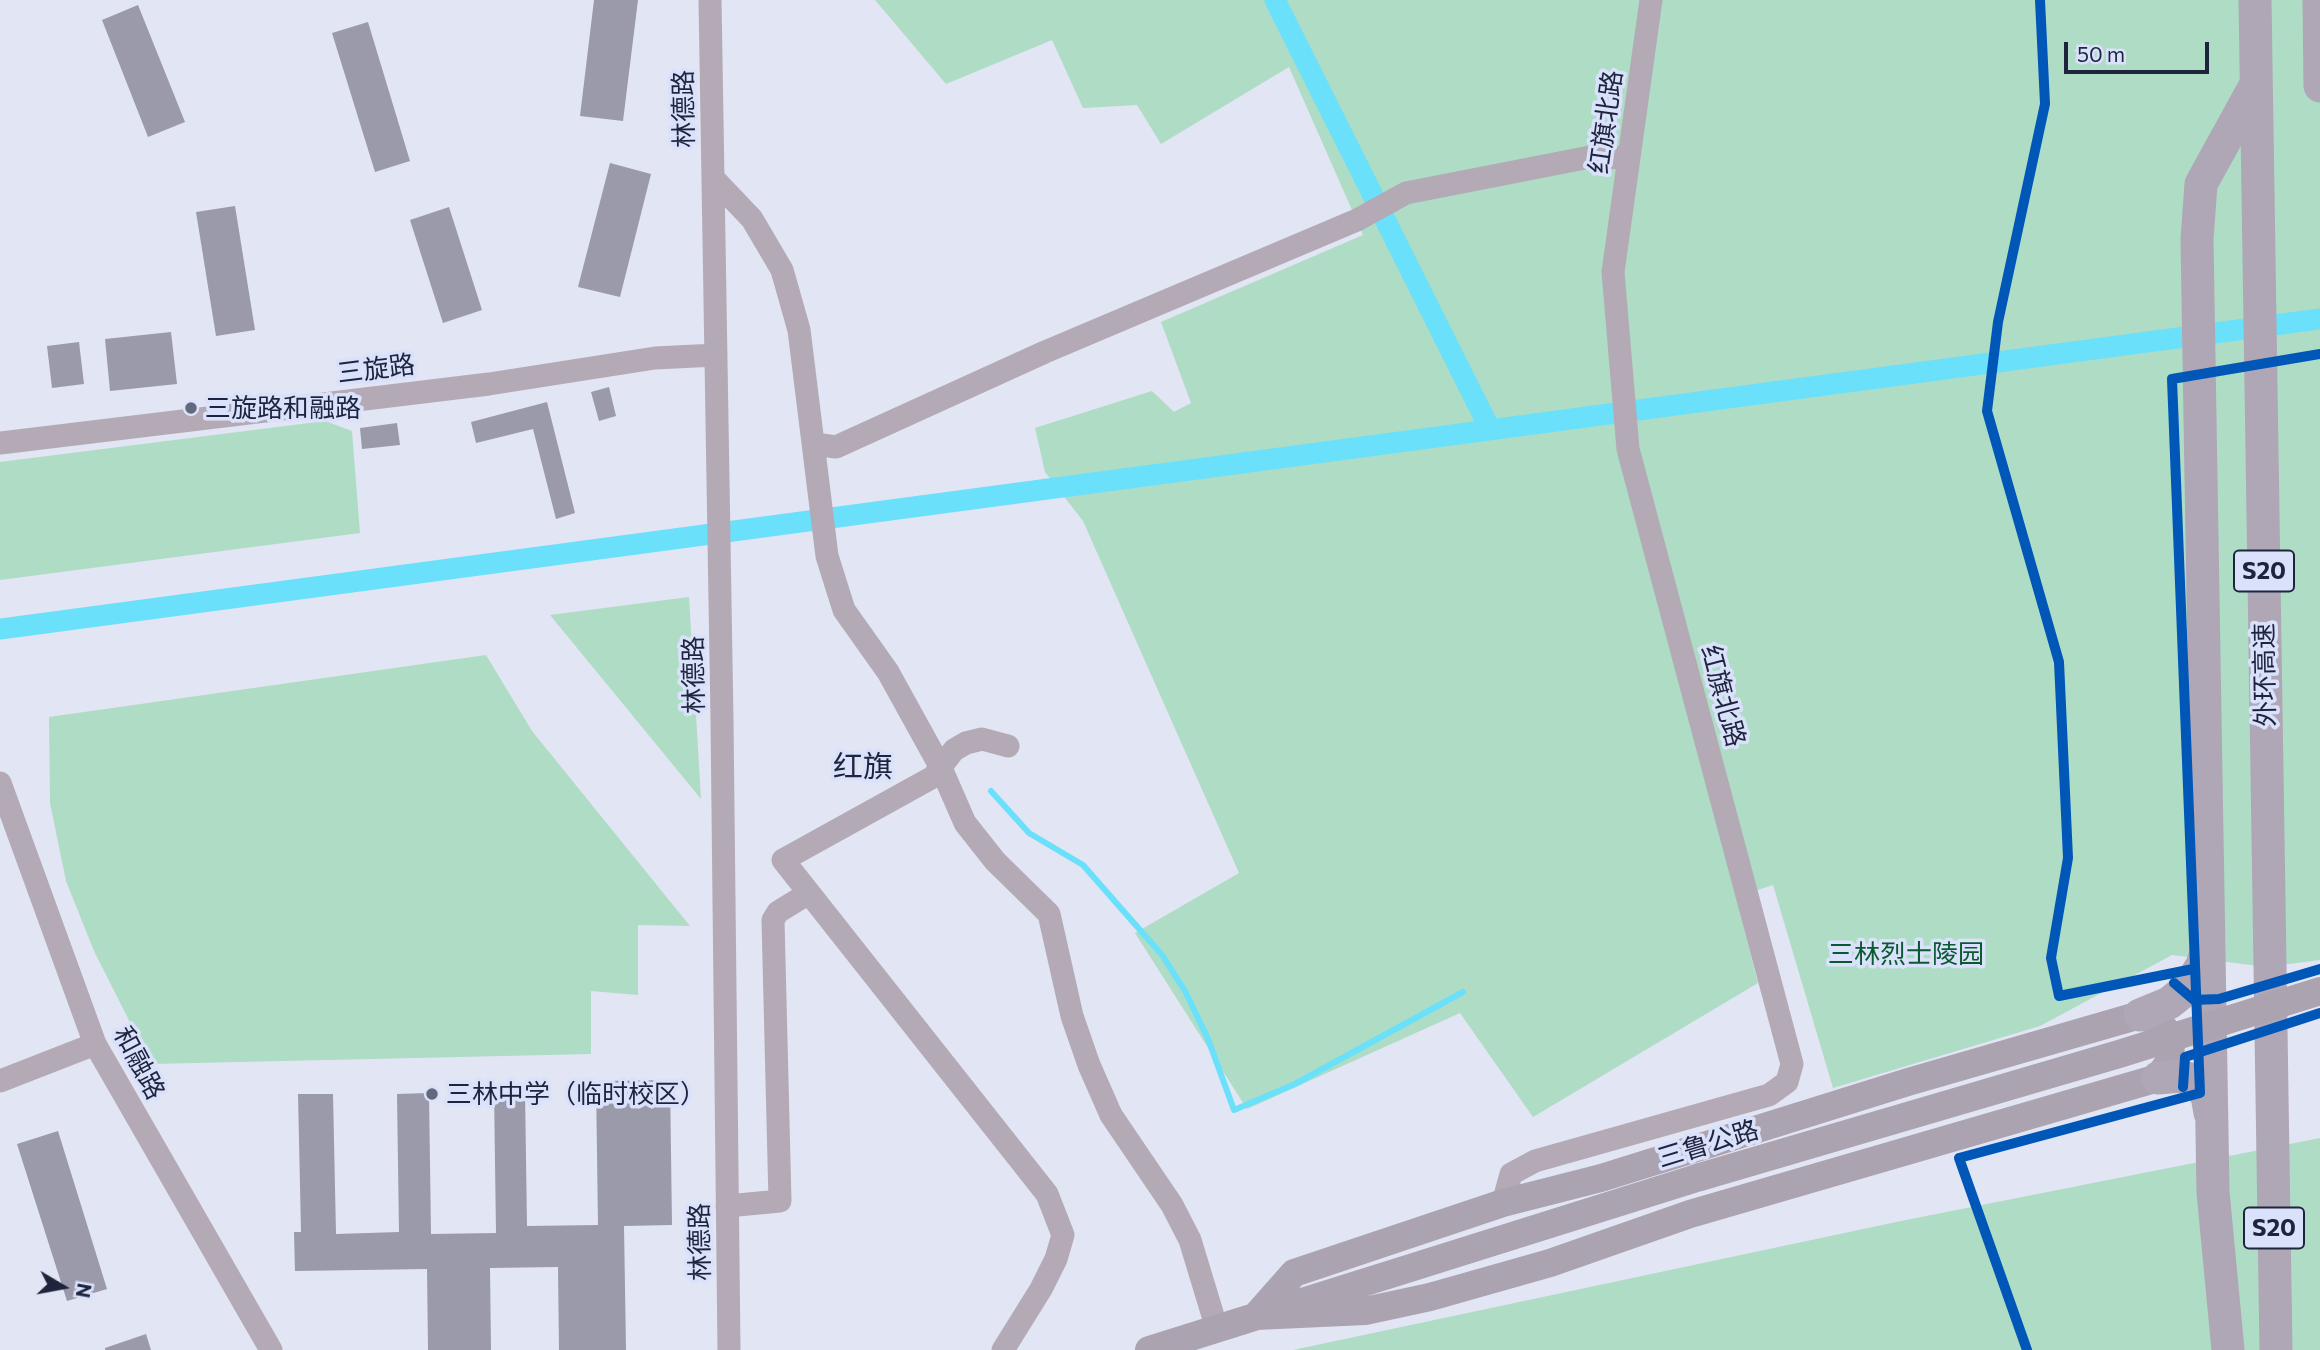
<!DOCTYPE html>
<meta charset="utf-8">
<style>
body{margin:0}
#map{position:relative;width:2320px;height:1350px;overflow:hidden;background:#e2e5f3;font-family:Commissioner,sans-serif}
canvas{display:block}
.north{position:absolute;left:28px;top:1252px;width:70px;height:70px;-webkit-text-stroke:5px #dae1fb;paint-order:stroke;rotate:100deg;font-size:19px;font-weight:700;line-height:28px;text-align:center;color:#1f243d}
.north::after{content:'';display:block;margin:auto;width:24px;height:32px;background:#1f243d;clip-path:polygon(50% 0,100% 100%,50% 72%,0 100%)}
.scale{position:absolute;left:2064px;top:42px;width:145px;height:32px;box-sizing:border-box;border:4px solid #1f243d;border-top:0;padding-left:9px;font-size:21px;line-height:24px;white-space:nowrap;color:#1f243d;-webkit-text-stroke:5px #dae1fb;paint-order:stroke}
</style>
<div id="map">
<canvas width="2320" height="1350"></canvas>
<div class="north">N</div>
<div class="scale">50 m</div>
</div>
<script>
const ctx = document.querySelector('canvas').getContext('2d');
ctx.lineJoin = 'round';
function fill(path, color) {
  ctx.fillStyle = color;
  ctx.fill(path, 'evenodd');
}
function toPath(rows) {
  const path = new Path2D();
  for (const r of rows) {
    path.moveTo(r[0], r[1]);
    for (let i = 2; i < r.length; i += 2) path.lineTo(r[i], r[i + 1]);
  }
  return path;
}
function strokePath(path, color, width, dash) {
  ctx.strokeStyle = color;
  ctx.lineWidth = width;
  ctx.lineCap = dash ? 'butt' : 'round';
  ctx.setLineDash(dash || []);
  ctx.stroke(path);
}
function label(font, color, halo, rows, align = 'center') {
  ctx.font = font + ' Commissioner,"Noto Sans SC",sans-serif';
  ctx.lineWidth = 7;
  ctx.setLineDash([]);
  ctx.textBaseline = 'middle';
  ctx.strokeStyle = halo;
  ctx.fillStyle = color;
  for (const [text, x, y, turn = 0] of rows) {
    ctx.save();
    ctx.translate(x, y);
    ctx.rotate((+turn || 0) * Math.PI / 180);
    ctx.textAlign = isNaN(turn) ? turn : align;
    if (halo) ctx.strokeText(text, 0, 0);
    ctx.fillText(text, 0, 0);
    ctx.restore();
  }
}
fill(toPath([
 [875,0,2320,0,2320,960,2266,967,2172,955,2040,1026,1833,1088,1773,885,1736,897,1758,983,1533,1117,1460,1013,1247,1109,1135,933,1239,873,1083,521,1045,472,1035,428,1152,391,1174,412,1191,403,1161,322,1363,235,1289,67,1161,144,1137,105,1083,108,1052,40,946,84],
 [325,421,352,431,360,533,0,580,0,462],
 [689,597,701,799,550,615],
 [486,655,532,731,690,926,638,925,638,995,591,991,591,1054,151,1064,94,951,66,881,50,803,49,717],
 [2320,1138,2320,1350,1293,1350,1901,1221]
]), '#afdcc5');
strokePath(toPath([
 [991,791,1029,833,1083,865,1162,955,1185,991,1208,1039,1234,1110,1295,1084,1463,992]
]), '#6ae0fa', 6);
strokePath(toPath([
 [1275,0,1490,429],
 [0,629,2320,319]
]), '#6ae0fa', 21);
fill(toPath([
 [594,0,638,0,623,121,580,116],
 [138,5,185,122,148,137,102,20],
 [368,22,410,161,375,172,332,33],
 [610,163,651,174,620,297,578,287],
 [235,206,255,330,216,336,196,212],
 [449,207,482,310,443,323,410,220],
 [171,332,177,384,110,391,105,339],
 [79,342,84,384,52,388,47,346],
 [609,387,616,416,599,421,591,392],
 [547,402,575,513,556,519,533,429,476,443,471,422],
 [397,423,400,445,362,449,360,428],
 [670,1080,672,1225,624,1226,626,1350,559,1350,558,1267,490,1268,491,1350,428,1350,427,1269,295,1271,294,1232,301,1232,298,1094,333,1094,336,1234,399,1232,397,1094,429,1093,431,1234,496,1233,494,1090,525,1090,527,1226,598,1225,596,1081],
 [58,1131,107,1289,67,1301,17,1144],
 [146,1334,151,1350,105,1350,105,1348]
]), '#9a9aaa');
strokePath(toPath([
 [710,0,722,720,729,1350],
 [713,178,752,219,782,270,799,330,827,556,844,610,888,672,941,768,965,823,995,861,1049,914,1072,1016,1089,1065,1111,1115,1172,1205,1190,1240,1217,1329],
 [0,443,489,384,655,358,716,355],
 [815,444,836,447,1045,352,1357,220,1406,193,1590,157,1629,158],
 [0,783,95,1044,271,1350],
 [0,1081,95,1044],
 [1503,1203,1511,1174,1535,1161,1769,1095,1787,1082,1792,1064,1628,449,1613,272,1651,0],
 [727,1206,780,1201,773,920,778,912,809,893],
 [1003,1350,1041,1289,1056,1259,1063,1235,1047,1194,783,860,933,777,954,750,966,743,982,739,1008,746]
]), '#b3aab6', 23);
strokePath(toPath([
 [2140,1015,2159,1022,2172,1038,2169,1062,2158,1078,1690,1214,1550,1263,1430,1297,1365,1311,1256,1316,1294,1273,1503,1203,1601,1178,1908,1082,2140,1015],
 [1149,1350,1700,1177]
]), '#aba3b0', 28);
strokePath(toPath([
 [2255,0,2276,1350],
 [2319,0,2320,86],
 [2140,1015,2169,1003,2188,988,2202,965,2208,948],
 [2158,1078,2181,1076,2197,1082,2207,1096,2210,1113],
 [2228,1350,2213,1192,2197,239,2201,184,2255,86]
]), '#afa6b6', 33);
strokePath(toPath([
 [1700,1177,2119,1054,2320,991]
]), '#aba3b0', 28);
strokePath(toPath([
 [2040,0,2045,104,1998,322,1987,411,2059,662,2068,858,2051,958,2059,996,2193,969],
 [2174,983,2194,1000,2219,999,2320,969],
 [2183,1087,2185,1057,2320,1013],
 [2027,1350,1959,1158,2200,1093,2172,379,2320,354]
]), '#0057b8', 10);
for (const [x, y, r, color] of [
 [191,408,7,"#63687d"],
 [432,1094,7,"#63687d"]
]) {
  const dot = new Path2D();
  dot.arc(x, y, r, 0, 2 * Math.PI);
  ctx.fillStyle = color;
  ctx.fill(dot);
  strokePath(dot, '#dae1fb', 2.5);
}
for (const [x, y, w] of [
 [2264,571,60],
 [2274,1228,60]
]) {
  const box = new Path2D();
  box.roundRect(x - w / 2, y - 20.5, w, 41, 5);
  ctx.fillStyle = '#dae1fb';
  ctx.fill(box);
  strokePath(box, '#1f243d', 2);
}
label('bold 24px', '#1f243d', null, [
 ["S20",2264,571],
 ["S20",2274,1228]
]);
label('26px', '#1f243d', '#dae1fb', [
 ["林德路",684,109,-91],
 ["红旗北路",1606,122,-82],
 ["三旋路",376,369,-7],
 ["林德路",694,675,-91],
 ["外环高速",2265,675,-91],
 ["红旗北路",1723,696,75],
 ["和融路",139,1063,62],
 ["三鲁公路",1708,1144,-17],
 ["林德路",700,1242,-91]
]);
label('26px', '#1f243d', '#dae1fb', [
 ["三旋路和融路",205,408],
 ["三林中学（临时校区）",446,1094]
], 'left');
label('26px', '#0a5a30', '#dae1fb', [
 ["三林烈士陵园",1906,954]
]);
label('30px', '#1f243d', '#dae1fb', [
 ["红旗",863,767]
]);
</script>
